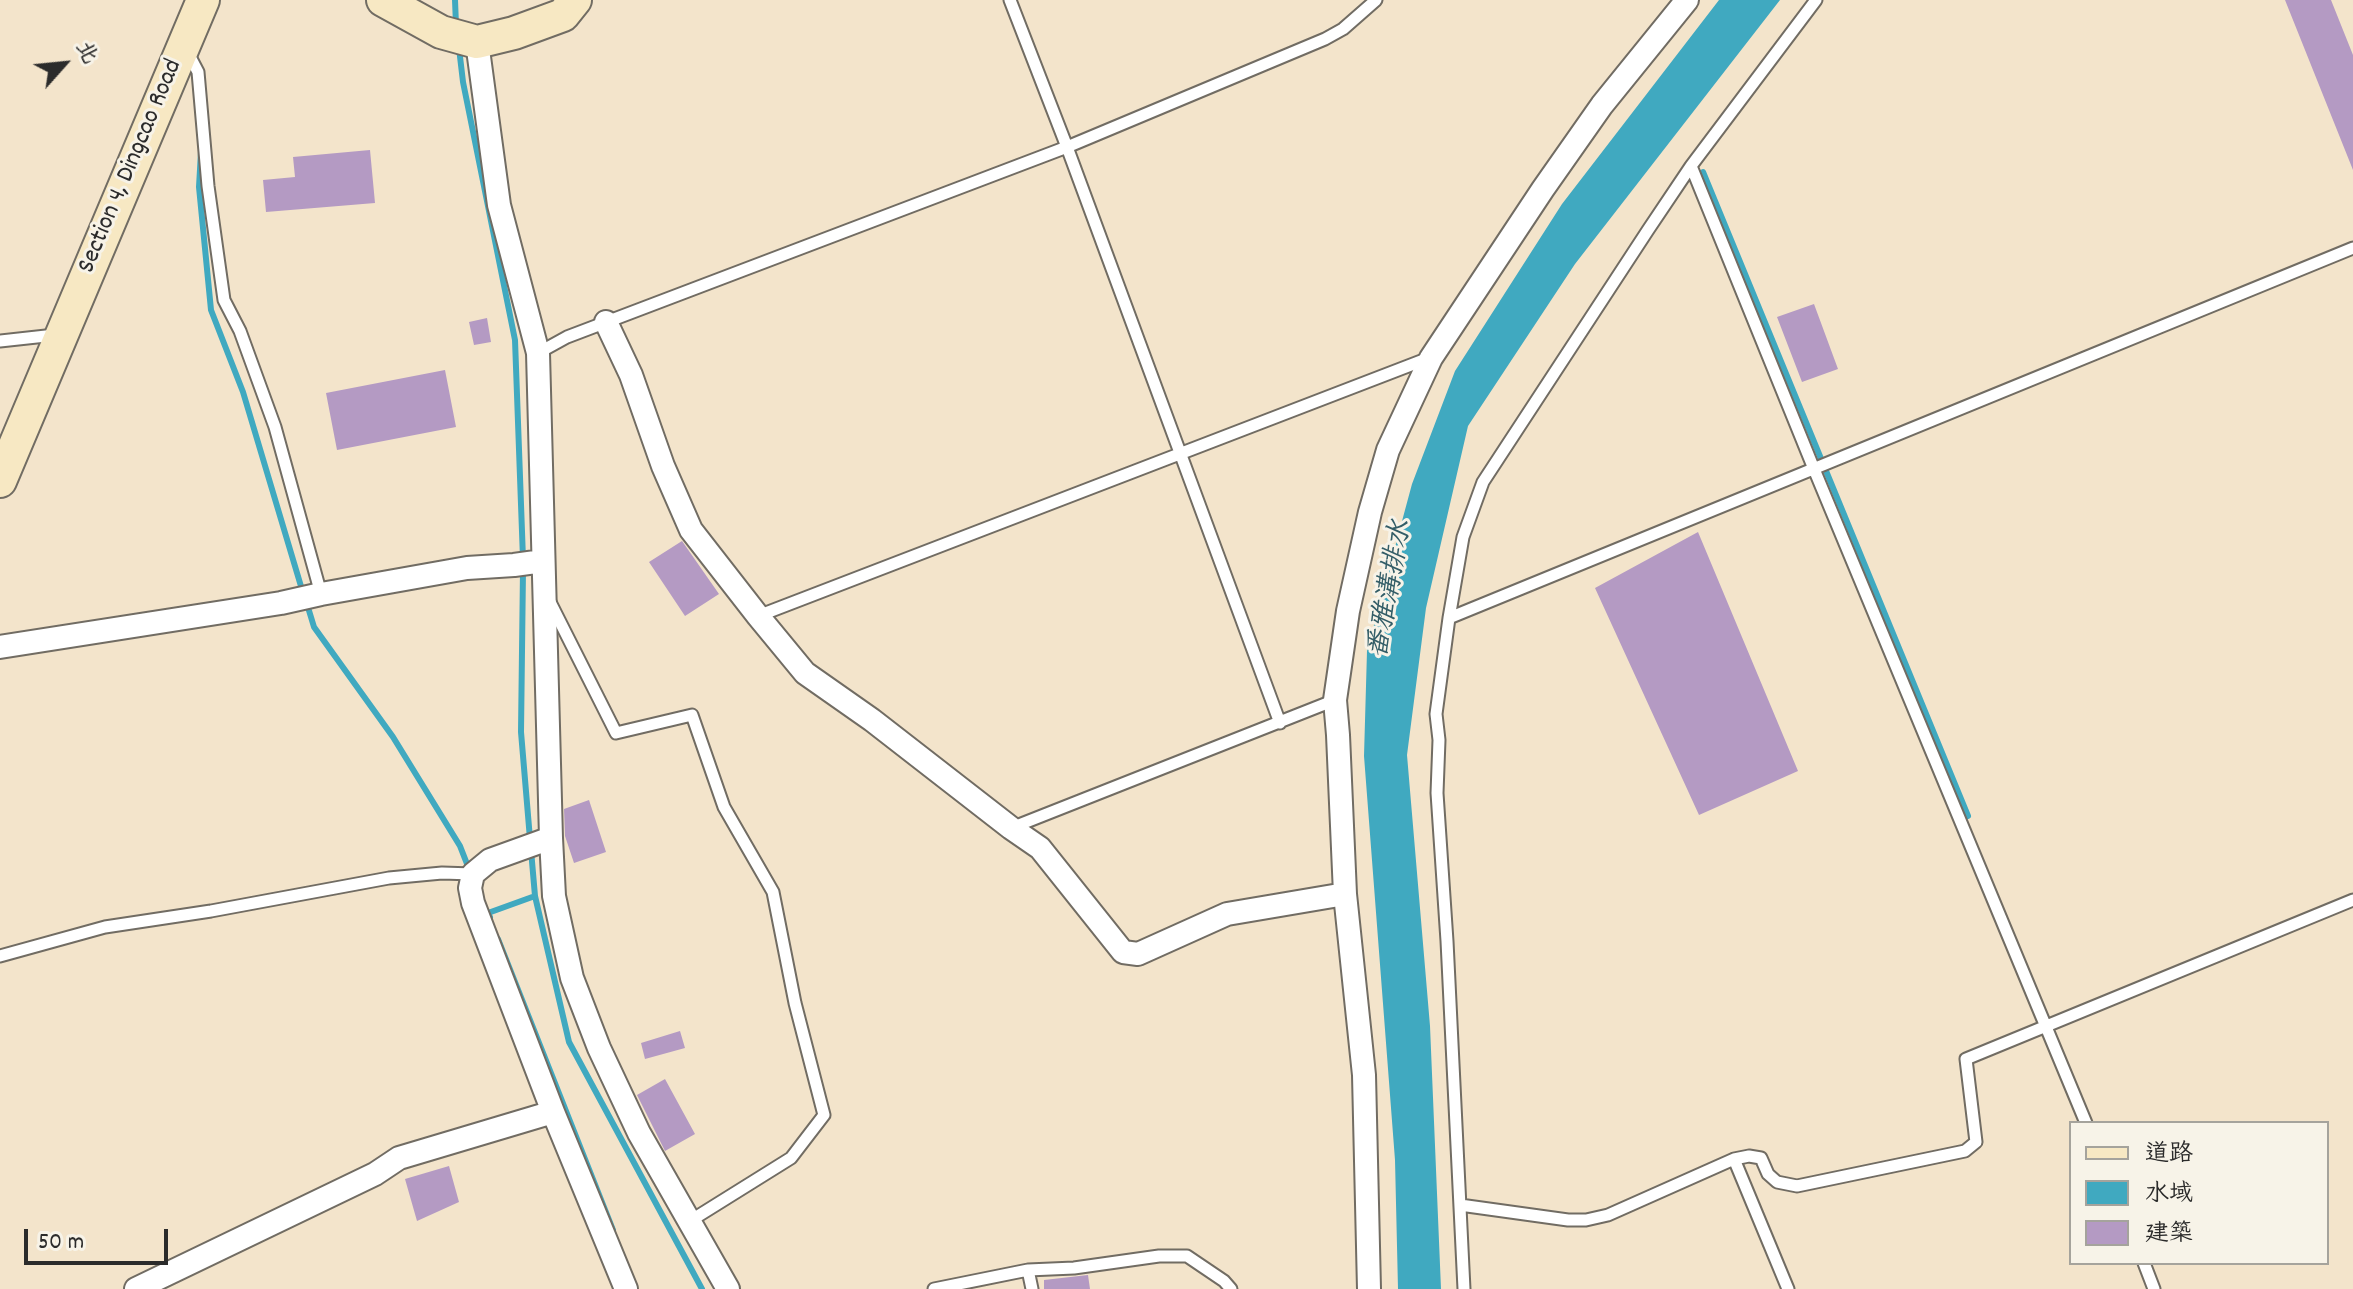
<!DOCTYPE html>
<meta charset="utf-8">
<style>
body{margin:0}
#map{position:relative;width:2353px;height:1289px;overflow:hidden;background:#f3e4cb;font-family:Dekko,"LXGW WenKai TC",sans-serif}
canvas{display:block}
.legend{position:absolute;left:2069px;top:1121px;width:260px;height:144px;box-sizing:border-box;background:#f7f3e8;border:2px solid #a5a39c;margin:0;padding:10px 14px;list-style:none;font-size:24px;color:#2b2b2b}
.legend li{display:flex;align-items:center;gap:16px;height:40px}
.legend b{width:40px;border:2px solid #a5a39c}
.north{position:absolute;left:24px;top:24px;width:80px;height:80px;-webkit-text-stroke:6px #f7f3e8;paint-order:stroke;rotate:63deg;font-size:22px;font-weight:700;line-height:32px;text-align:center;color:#2b2b2b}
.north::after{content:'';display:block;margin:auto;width:28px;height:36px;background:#2b2b2b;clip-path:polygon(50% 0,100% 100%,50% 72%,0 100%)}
.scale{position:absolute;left:24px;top:1229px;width:144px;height:36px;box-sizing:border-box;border:4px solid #2b2b2b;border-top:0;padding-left:10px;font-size:24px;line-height:28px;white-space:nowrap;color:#2b2b2b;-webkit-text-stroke:6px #f7f3e8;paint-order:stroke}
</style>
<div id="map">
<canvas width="2353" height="1289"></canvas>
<ul class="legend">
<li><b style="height:10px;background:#f7e8c3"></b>道路</li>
<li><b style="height:22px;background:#40a9c0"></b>水域</li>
<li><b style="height:22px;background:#b49ac3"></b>建築</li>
</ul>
<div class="north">北</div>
<div class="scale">50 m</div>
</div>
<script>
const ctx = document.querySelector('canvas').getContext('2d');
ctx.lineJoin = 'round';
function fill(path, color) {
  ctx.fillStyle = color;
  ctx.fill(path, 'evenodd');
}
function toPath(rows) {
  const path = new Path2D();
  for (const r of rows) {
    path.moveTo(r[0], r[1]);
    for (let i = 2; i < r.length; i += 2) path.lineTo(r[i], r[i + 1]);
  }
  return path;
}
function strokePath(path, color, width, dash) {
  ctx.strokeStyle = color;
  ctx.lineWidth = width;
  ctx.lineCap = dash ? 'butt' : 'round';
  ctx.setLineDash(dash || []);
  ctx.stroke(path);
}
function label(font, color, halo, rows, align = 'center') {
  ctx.font = font + ' Dekko,"LXGW WenKai TC",sans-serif';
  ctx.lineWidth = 6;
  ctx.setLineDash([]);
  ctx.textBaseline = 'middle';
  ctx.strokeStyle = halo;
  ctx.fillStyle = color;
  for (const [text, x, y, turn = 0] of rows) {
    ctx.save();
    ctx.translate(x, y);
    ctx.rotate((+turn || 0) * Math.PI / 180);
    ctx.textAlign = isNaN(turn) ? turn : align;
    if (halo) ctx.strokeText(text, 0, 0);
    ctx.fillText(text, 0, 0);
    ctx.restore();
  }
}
fill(toPath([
 [1719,0,1780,0,1575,264,1468,426,1426,608,1407,755,1430,1026,1441,1289,1398,1289,1395,1160,1364,756,1367,651,1412,484,1455,371,1562,204]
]), '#40a9c0');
strokePath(toPath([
 [455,0,456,25],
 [459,48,463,82,515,340,523,559],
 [201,152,199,187,211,310,243,392,303,593],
 [1703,172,1968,816],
 [523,570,521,732,530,839],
 [307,604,314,627,393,737,460,846,469,869],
 [531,850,535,896,569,1042,702,1289],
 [490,917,488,913,535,896],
 [498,939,613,1230]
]), '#40a9c0', 6);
fill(toPath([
 [2285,0,2331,0,2353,55,2353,170],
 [370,150,375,203,266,212,263,180,295,177,293,157],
 [1814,304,1838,369,1802,382,1777,317],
 [487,318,491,342,474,345,469,322],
 [445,370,456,427,337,450,326,393],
 [1698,532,1798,771,1699,815,1595,588],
 [682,541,719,594,685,616,649,562],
 [589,800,606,852,574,863,565,836,564,809],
 [680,1031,685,1048,645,1059,641,1043],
 [665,1079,695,1134,665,1151,637,1095],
 [449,1166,459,1202,417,1221,405,1179],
 [1088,1275,1090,1289,1044,1289,1044,1280]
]), '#b49ac3');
const lane = toPath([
 [1010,0,1067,147,1280,723],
 [187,51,198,72,208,186,224,300,240,331,275,427,321,594],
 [1691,166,1814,469,2086,1123],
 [0,341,55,335],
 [538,353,567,337,1067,147,1325,39,1343,29,1376,0],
 [550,602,616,733,692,715,724,807,773,892,795,1003,824,1115,791,1158,690,1221],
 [758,616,1429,358],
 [1449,618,2353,248],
 [1011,828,1335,700],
 [0,956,105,927,211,911,389,878,442,873,473,874],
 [1734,1159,1788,1289],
 [1460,1205,1568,1220,1586,1220,1608,1215,1734,1159,1749,1156,1761,1158,1768,1174,1777,1182,1797,1186,1965,1151,1976,1142,1966,1059,2353,900],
 [2144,1263,2154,1289],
 [1028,1270,1032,1289],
 [934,1289,1028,1270,1074,1268,1159,1256,1187,1256,1224,1281,1231,1289],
 [1464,1289,1447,941,1437,793,1439,740,1436,714,1449,618,1463,537,1483,482,1648,230,1691,166,1816,0]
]);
const street = toPath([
 [477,42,499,205,538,353,551,838,490,860,473,874,470,888,473,903,553,1112,626,1289],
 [606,322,631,375,663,466,691,530,758,616,805,673,872,720,1011,828,1040,848,1123,952,1138,954,1227,914,1345,894],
 [0,647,281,603,321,594,467,568,514,565,543,561],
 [551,838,554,896,572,978,599,1048,639,1133,728,1289],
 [136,1289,375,1174,399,1158,553,1112],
 [1369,1289,1364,1075,1345,894,1338,735,1335,700,1348,611,1370,512,1388,450,1431,358,1543,189,1602,105,1687,0]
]);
const secondary = toPath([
 [383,0,441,32,477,42,514,33,563,15,575,0],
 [0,481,203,0]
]);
strokePath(lane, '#716c63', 15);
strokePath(street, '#716c63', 26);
strokePath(secondary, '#716c63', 36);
strokePath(lane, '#fff', 11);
strokePath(street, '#fff', 22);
strokePath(secondary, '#f7e8c3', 32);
label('26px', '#2b2b2b', '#f7f3e8', [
 ["Section 4, Dingcao Road",132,167,-67]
]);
label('italic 28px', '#335d67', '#f7f3e8', [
 ["番雅溝排水",1393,590,-80]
]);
</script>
